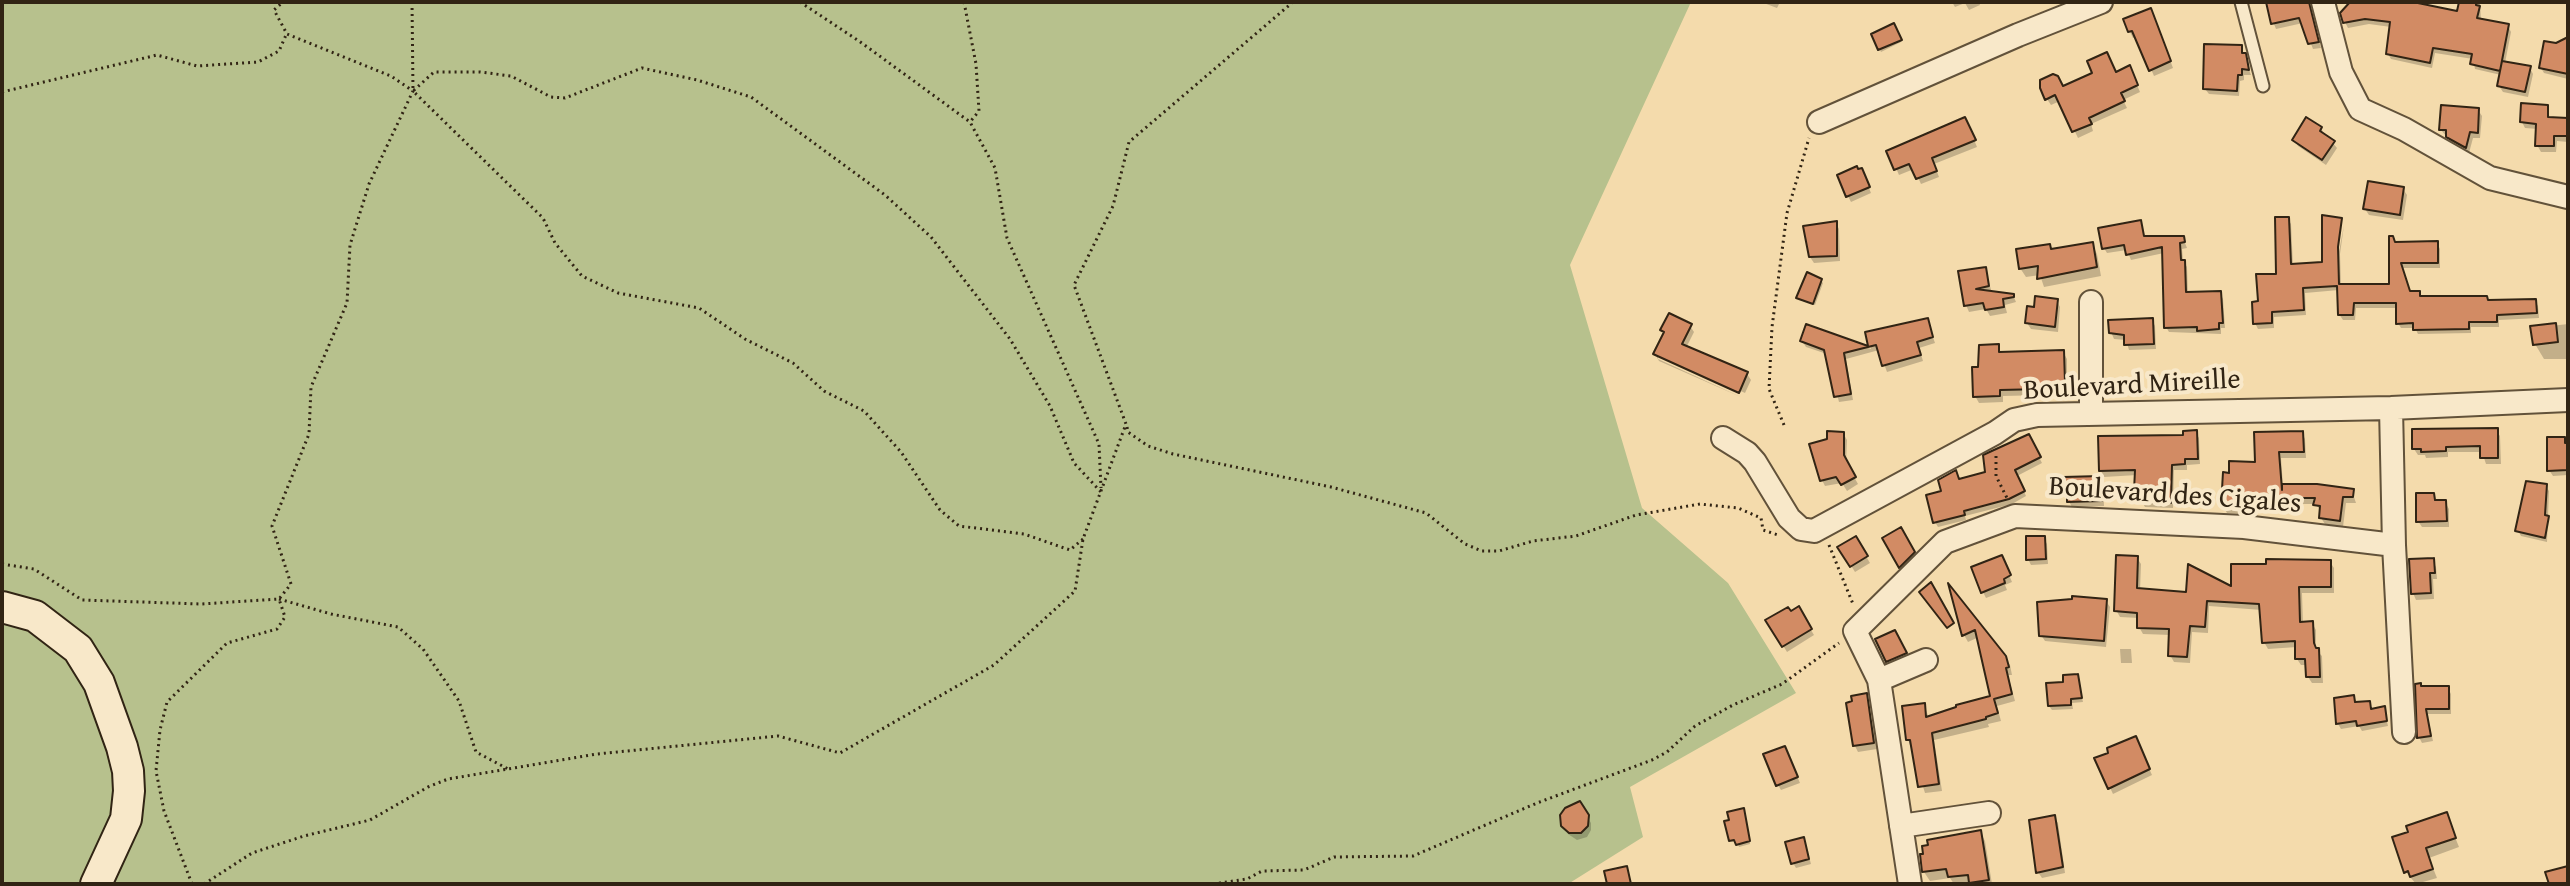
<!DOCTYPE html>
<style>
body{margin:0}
#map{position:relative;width:2570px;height:886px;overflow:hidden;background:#f4dbac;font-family:"Gentium Book Plus",serif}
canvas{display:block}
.frame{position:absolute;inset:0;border:4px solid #312414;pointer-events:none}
</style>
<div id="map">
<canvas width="2570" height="886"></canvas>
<div class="frame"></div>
</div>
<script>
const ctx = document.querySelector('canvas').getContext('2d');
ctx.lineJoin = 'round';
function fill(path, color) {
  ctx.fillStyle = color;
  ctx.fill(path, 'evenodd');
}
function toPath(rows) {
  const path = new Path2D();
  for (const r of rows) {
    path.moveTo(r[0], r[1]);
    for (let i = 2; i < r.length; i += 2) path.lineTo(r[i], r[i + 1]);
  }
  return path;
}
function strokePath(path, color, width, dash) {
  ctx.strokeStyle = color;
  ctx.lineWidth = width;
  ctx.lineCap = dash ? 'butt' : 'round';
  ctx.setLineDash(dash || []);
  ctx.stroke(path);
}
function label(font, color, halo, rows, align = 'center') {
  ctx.font = font + ' "Gentium Book Plus",serif';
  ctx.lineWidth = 8;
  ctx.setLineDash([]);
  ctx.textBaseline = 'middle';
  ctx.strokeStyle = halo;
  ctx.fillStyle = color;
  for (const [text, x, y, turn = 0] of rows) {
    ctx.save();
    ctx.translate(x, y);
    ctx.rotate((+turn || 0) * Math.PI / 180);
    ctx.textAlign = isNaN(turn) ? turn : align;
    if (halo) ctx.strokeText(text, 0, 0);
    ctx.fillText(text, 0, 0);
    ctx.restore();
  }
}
fill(toPath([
 [2,2,1691,2,1570,265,1642,508,1728,583,1796,693,1630,787,1643,837,1568,884,2,884]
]), '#b7c18d');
fill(toPath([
 [1761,2,1780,2,1777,8],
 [1952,2,1979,2,1980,5,1969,10,1965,3,1955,7],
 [2265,2,2309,2,2321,48,2313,49,2303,23,2276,29],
 [2352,2,2412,2,2459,13,2461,2,2480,2,2481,21,2508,26,2511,32,2505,63,2530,68,2533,74,2528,97,2503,92,2499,86,2501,75,2475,69,2473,59,2435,53,2432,68,2391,59,2388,54,2391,27,2369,24,2348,28,2345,22],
 [2154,17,2173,68,2154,76,2137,37,2133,38,2130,32],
 [1894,25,1901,42,1881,52,1873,35],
 [2568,44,2568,79,2544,73,2541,68],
 [2241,47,2251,75,2244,75,2244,80,2240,81,2239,96,2209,94,2205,89],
 [2095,74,2132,74,2140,92,2123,100,2127,108,2091,124,2093,131,2078,138,2060,101,2051,105,2047,99],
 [2547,107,2550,119,2568,120,2568,142,2557,141,2556,152,2541,152,2537,145,2538,129,2525,128,2522,122],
 [2478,110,2482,116,2480,138,2473,138,2469,153,2452,143,2441,130],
 [1968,125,1977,147,1934,164,1939,177,1921,184,1914,169,1899,175,1889,152],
 [2321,129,2337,148,2326,165,2298,146,2294,140],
 [1864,176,1871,193,1851,202,1848,196],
 [2403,189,2407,195,2403,220,2369,215,2365,209],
 [2324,218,2341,220,2342,222,2339,222,2334,257,2338,257,2344,225,2340,254,2341,286,2391,286,2391,238,2395,244,2437,243,2440,249,2440,268,2402,268,2410,293,2419,293,2422,298,2486,298,2488,302,2535,301,2538,306,2539,318,2499,320,2499,327,2471,327,2471,333,2418,334,2415,328,2401,328,2398,323,2398,308,2356,308,2355,320,2343,320,2339,314,2339,290,2305,293,2306,315,2274,317,2274,328,2258,329,2255,323,2254,304,2260,303,2258,276,2278,276,2277,219,2288,219,2291,224,2293,266,2324,264],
 [2140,222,2145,238,2183,238,2187,248,2182,249,2183,260,2187,267,2188,294,2220,293,2223,299,2225,328,2221,328,2221,334,2169,332,2166,327,2164,253,2131,260,2127,250,2107,253,2104,248],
 [1836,223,1839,229,1840,261,1814,263,1810,257],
 [2092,244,2097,254,2101,276,2044,287,2040,275,2026,277,2020,268,2052,251],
 [1985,269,1992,293,2013,295,2016,302,2005,305,2007,313,1990,316,1986,309,1969,312,1966,305],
 [1821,281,1823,283,1815,305,1800,300,1799,298],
 [2057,301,2060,307,2058,332,2031,329,2027,323],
 [1927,320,1935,343,1919,348,1923,361,1887,372,1879,350,1846,359,1853,400,1839,402,1827,354,1806,347,1802,341,1807,326,1871,349,1867,333],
 [2152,320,2155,326,2156,349,2129,350,2126,340,2114,339,2111,332],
 [2568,324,2568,359,2544,359,2535,344,2533,328],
 [1690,326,1694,332,1686,348,1747,374,1751,380,1745,393,1658,354,1658,359,1743,398,1659,361,1655,354],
 [1997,346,2002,354,2063,352,2067,359,2067,389,2045,390,2046,395,2003,396,2003,402,1979,403,1975,396,1980,369],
 [2496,430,2500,436,2501,464,2486,464,2482,452,2448,452,2448,457,2426,458,2425,455,2418,455,2414,449],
 [1843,433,1847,440,1846,463,1858,484,1847,491,1842,483,1825,486,1822,480],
 [2196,433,2199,438,2200,464,2187,465,2187,470,2174,470,2173,508,2145,507,2136,491,2137,475,2104,477,2101,471],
 [2302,433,2305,439,2306,458,2281,458,2283,486,2352,491,2356,503,2346,503,2343,527,2325,524,2321,518,2322,511,2315,504,2246,504,2245,514,2227,513,2223,506,2231,475,2257,464],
 [2028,436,2042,463,2017,476,2026,496,2012,504,1965,516,1966,520,1938,527,1935,522,1943,492,1956,472,1959,480,1987,474],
 [2564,439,2568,445,2568,475,2553,476,2549,470],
 [2100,478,2103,484,2104,506,2072,507,2065,494],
 [2546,486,2549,491,2547,542,2521,536,2518,530],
 [2433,495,2437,502,2445,502,2449,509,2449,527,2422,527,2418,521],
 [1901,530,1917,560,1904,573,1884,539],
 [1855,538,1870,563,1855,572,1840,548],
 [2044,538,2047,544,2048,564,2031,565,2028,559],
 [2137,558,2141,564,2140,591,2188,594,2233,590,2330,562,2334,568,2334,593,2302,593,2303,624,2312,623,2316,630,2316,650,2322,656,2323,683,2312,683,2308,677,2307,665,2301,665,2297,659,2297,647,2268,649,2264,642,2262,610,2209,606,2208,633,2192,632,2190,663,2174,662,2170,655,2171,635,2143,634,2139,627,2139,618,2120,617,2116,610],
 [2432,561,2436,567,2437,579,2433,579,2434,599,2416,600,2413,593],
 [2004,563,2012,582,2005,585,2007,590,1986,598,1983,592],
 [1953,592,2010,665,2012,675,2008,675,2015,701,1997,706,2001,721,1988,724,1989,727,1934,740,1942,791,1925,793,1908,739,1924,705,1929,718,1992,697,1979,637,1968,642,1964,635],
 [2106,601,2110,607,2106,647,2045,641,2041,635],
 [1798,609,1814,635,1787,652,1768,621],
 [1894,632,1909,660,1891,667,1877,640],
 [2120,649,2131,649,2132,663,2121,663],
 [2077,676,2083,702,2072,703,2073,709,2052,710,2049,706,2066,684],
 [2421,688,2448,688,2451,694,2451,714,2427,714,2433,741,2422,743,2419,737],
 [1866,695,1869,702,1877,749,1858,752,1855,746],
 [2353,697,2356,703,2369,703,2372,710,2384,709,2388,726,2362,731,2359,726,2341,729,2338,724],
 [2138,744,2152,775,2113,794,2097,760],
 [1787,753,1800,783,1781,790,1778,785],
 [1579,803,1591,823,1591,830,1587,837,1577,840,1568,834,1564,827],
 [1745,813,1750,844,1739,847,1737,841,1732,842,1730,840],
 [2446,815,2459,847,2429,858,2437,878,2416,884,2406,872],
 [2054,817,2058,823,2065,873,2042,878,2038,872],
 [1980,832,1985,841,1992,884,1954,884,1950,878,1930,881,1924,872,1922,856],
 [1806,845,1811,864,1796,868,1793,863]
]), '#0003');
const building = toPath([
 [2266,2,2309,2,2319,42,2308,44,2299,18,2271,24,2266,2],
 [2350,2,2413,2,2457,11,2459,2,2476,2,2476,5,2480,6,2477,18,2509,24,2500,71,2470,64,2472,54,2433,48,2430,63,2386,54,2390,22,2365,19,2343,23,2340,13,2350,2],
 [2151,8,2171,61,2149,71,2132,31,2128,32,2123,19,2151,8],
 [1894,23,1902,40,1878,50,1871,34,1894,23],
 [2568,37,2568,74,2539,68,2544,41,2556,43,2568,37],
 [2204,44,2242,45,2242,53,2246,53,2249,70,2242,69,2242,75,2238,75,2237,91,2203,89,2204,44],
 [2107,52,2116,72,2130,65,2138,85,2121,93,2125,101,2089,118,2092,124,2072,132,2055,95,2045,100,2040,88,2040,80,2053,74,2058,76,2063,86,2092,73,2087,61,2107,52],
 [2502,61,2531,66,2525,92,2497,86,2502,61],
 [2521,103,2548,105,2548,117,2568,118,2568,136,2554,136,2554,146,2535,146,2536,124,2520,122,2521,103],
 [2441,105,2479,108,2478,133,2470,132,2466,148,2446,137,2446,130,2439,130,2441,105],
 [1965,117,1976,140,1932,158,1937,171,1916,179,1909,164,1894,170,1886,151,1965,117],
 [2306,117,2322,127,2320,131,2335,141,2322,160,2292,140,2306,117],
 [1857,166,1858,169,1862,168,1870,187,1846,197,1837,175,1857,166],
 [2368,181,2404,187,2400,215,2363,209,2368,181],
 [2322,215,2342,218,2338,247,2339,284,2389,284,2389,236,2393,236,2395,242,2438,241,2438,263,2401,263,2410,291,2420,291,2420,296,2487,296,2488,300,2536,299,2537,313,2497,315,2497,322,2469,322,2469,329,2413,330,2413,323,2396,324,2396,303,2354,303,2353,315,2338,315,2337,286,2303,288,2304,310,2272,312,2272,323,2253,324,2252,302,2258,301,2256,274,2276,274,2275,217,2289,217,2291,264,2322,262,2322,215],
 [2141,220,2144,236,2184,236,2185,242,2180,243,2181,260,2185,260,2186,292,2221,291,2223,323,2219,323,2219,329,2197,331,2197,327,2164,328,2162,247,2126,255,2124,245,2102,249,2098,228,2141,220],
 [1837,221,1837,256,1809,257,1803,226,1837,221],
 [2093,242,2097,267,2037,279,2038,266,2019,269,2016,249,2050,244,2051,249,2093,242],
 [1986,267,1989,286,1976,289,2014,294,2014,297,2003,299,2004,307,1985,310,1983,303,1964,306,1958,271,1986,267],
 [1807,272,1822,279,1813,304,1796,298,1807,272],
 [2035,296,2058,299,2055,327,2025,323,2027,306,2034,307,2035,296],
 [1669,313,1692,324,1682,344,1748,372,1739,393,1653,354,1664,332,1660,330,1669,313],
 [1928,318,1933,337,1917,342,1921,355,1882,366,1876,345,1844,353,1851,394,1834,397,1824,350,1800,341,1806,324,1868,346,1865,332,1928,318],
 [2153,318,2154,344,2124,345,2124,335,2109,333,2108,320,2153,318],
 [2556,323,2558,342,2533,345,2530,326,2556,323],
 [1999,344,1999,352,2064,350,2065,383,2043,384,2043,389,2000,390,2000,396,1973,397,1972,367,1978,367,1979,345,1999,344],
 [2498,428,2498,458,2480,458,2480,446,2446,447,2446,451,2421,452,2421,449,2412,449,2412,429,2498,428],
 [2197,430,2198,459,2185,459,2185,464,2172,465,2171,503,2139,502,2140,492,2134,491,2135,470,2099,471,2098,436,2183,435,2183,431,2197,430],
 [1827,431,1844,432,1844,455,1856,477,1841,485,1836,477,1820,481,1809,444,1827,439,1827,431],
 [2303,431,2304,452,2279,452,2282,490,2282,484,2317,484,2354,489,2353,497,2343,497,2340,521,2319,518,2320,506,2313,505,2315,498,2243,498,2243,508,2221,507,2223,472,2229,473,2229,461,2255,462,2254,432,2303,431],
 [2029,434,2041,457,2015,470,2025,491,2009,499,1964,511,1965,515,1933,523,1926,495,1941,491,1938,480,1956,470,1959,479,1985,472,1983,455,2029,434],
 [2547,437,2565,437,2565,443,2568,443,2568,470,2547,471,2547,437],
 [2101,476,2102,501,2067,502,2067,495,2063,495,2063,477,2101,476],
 [2526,481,2547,484,2545,515,2549,516,2545,538,2515,531,2526,481],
 [2416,493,2434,493,2435,500,2446,500,2447,521,2416,522,2416,493],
 [1901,527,1915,552,1899,568,1882,538,1901,527],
 [1856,536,1868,556,1850,567,1837,547,1856,536],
 [2026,536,2045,536,2046,559,2026,560,2026,536],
 [2002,555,2011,575,2004,579,2005,583,1981,593,1971,567,2002,555],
 [2116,555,2138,556,2137,588,2186,592,2188,564,2231,586,2231,564,2266,564,2266,559,2331,560,2331,587,2299,587,2300,622,2313,621,2314,643,2316,648,2319,648,2320,677,2306,677,2305,659,2295,659,2295,641,2262,643,2259,604,2207,601,2205,627,2190,626,2187,657,2168,656,2169,629,2137,628,2137,613,2114,611,2116,555],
 [2434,558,2435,573,2430,573,2431,593,2411,594,2409,559,2434,558],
 [1931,582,1954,623,1947,628,1919,592,1931,582],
 [1948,583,2006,656,2009,667,2006,668,2012,694,1994,699,1998,713,1986,717,1986,719,1932,733,1939,784,1918,787,1910,740,1906,740,1902,706,1925,703,1926,717,1956,707,1956,705,1990,696,1975,630,1962,636,1948,583],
 [2072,596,2107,599,2104,641,2039,636,2037,602,2072,599,2072,596],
 [1799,606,1812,629,1782,647,1765,620,1788,607,1791,611,1799,606],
 [1895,630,1907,653,1886,662,1875,639,1895,630],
 [2078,674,2082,698,2071,699,2071,705,2048,706,2046,683,2063,682,2063,675,2078,674],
 [2421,683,2421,686,2449,686,2449,709,2426,709,2431,736,2417,738,2415,684,2421,683],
 [1867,693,1874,743,1853,746,1846,703,1852,701,1851,696,1867,693],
 [2354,695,2355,702,2370,701,2371,709,2385,706,2387,721,2357,726,2356,721,2336,724,2334,698,2354,695],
 [2136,736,2150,769,2108,789,2094,758,2108,753,2107,748,2136,736],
 [1785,746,1798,777,1776,786,1763,754,1785,746],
 [1580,801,1589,815,1588,826,1581,833,1569,833,1561,826,1560,815,1565,808,1580,801],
 [1744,808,1750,841,1736,845,1734,840,1729,841,1724,821,1729,820,1727,812,1744,808],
 [2447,812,2456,838,2426,848,2433,869,2410,877,2408,871,2404,873,2392,837,2408,832,2406,826,2447,812],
 [2055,815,2063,867,2036,873,2029,820,2055,815],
 [1981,830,1989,880,1969,883,1968,875,1948,877,1946,869,1922,872,1920,854,1923,854,1922,846,1928,845,1927,840,1981,830],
 [1804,837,1809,859,1791,864,1785,842,1804,837],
 [1627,866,1631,884,1607,884,1604,871,1627,866],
 [2568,866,2568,884,2549,884,2545,872,2568,866]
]);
fill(building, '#d28b64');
strokePath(building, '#312414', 2);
const lane = toPath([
 [2241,2,2263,86]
]);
const street = toPath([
 [2323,2,2341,72,2360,109,2404,129,2490,178,2568,197],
 [1819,122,2018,35,2101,2],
 [2091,302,2091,414],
 [1723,438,1747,453,1755,462,1789,518,1801,529,1814,531,1995,433,2014,420,2037,415,2391,408,2568,400],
 [2394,545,2404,732],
 [1879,680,1926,660],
 [1901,826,1989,813],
 [1910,884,1879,680,1855,631,1945,542,2015,516,2244,527,2394,545,2391,408]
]);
const secondary = toPath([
 [2,607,35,616,78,649,99,683,122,747,128,771,129,791,126,819,96,884]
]);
strokePath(lane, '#62523a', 15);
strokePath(street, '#62523a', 26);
strokePath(secondary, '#312414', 34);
strokePath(toPath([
 [412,2,413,91],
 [800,2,859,41,970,122,995,168,1007,238,1099,444,1101,488],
 [964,2,976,64,979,111,970,122],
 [2,92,157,55,197,66,258,62,279,51,286,35],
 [1784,425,1769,389,1772,327,1787,213,1809,138],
 [1127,427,1128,432,1148,446,1173,454,1331,487,1426,513,1465,544,1482,551,1499,551,1533,541,1576,536,1636,515,1700,504,1738,508,1761,518,1763,530,1778,535],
 [1996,456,1996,476,2007,498],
 [1083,539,1070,550,1024,534,959,526,940,510,901,452,864,411,824,391,793,363,745,339,699,308,618,293,582,276,555,243,543,218,413,91,434,72,480,72,511,76,551,97,565,98,642,68,697,80,751,97,885,195,931,237,1010,339,1050,406,1074,463,1101,492],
 [1829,545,1853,604],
 [2,564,34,569,82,600,201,604,279,599,291,584,272,526,309,434,311,387,347,303,350,245,369,184,413,91,391,76,287,34,274,10,283,2],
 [279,599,331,614,398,627,423,649,459,701,476,752,510,770],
 [192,884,164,811,156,771,160,730,167,702,227,643,277,629,285,617,279,599],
 [204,884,252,853,304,836,370,820,428,787,448,779,597,754,778,736,840,753,994,665,1075,591,1083,539,1126,424,1074,285,1113,206,1129,142,1293,2],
 [1213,884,1247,879,1262,871,1304,870,1334,857,1413,856,1537,803,1652,760,1667,752,1695,726,1733,705,1782,684,1839,643]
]), '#312414', 3, [2, 4]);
strokePath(lane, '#f8e8c9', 11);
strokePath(street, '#f8e8c9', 22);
strokePath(secondary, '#f8e8c9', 30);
label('28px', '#312414', '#f8e8c9', [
 ["Boulevard Mireille",2132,386,-3],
 ["Boulevard des Cigales",2175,496,4]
]);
</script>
